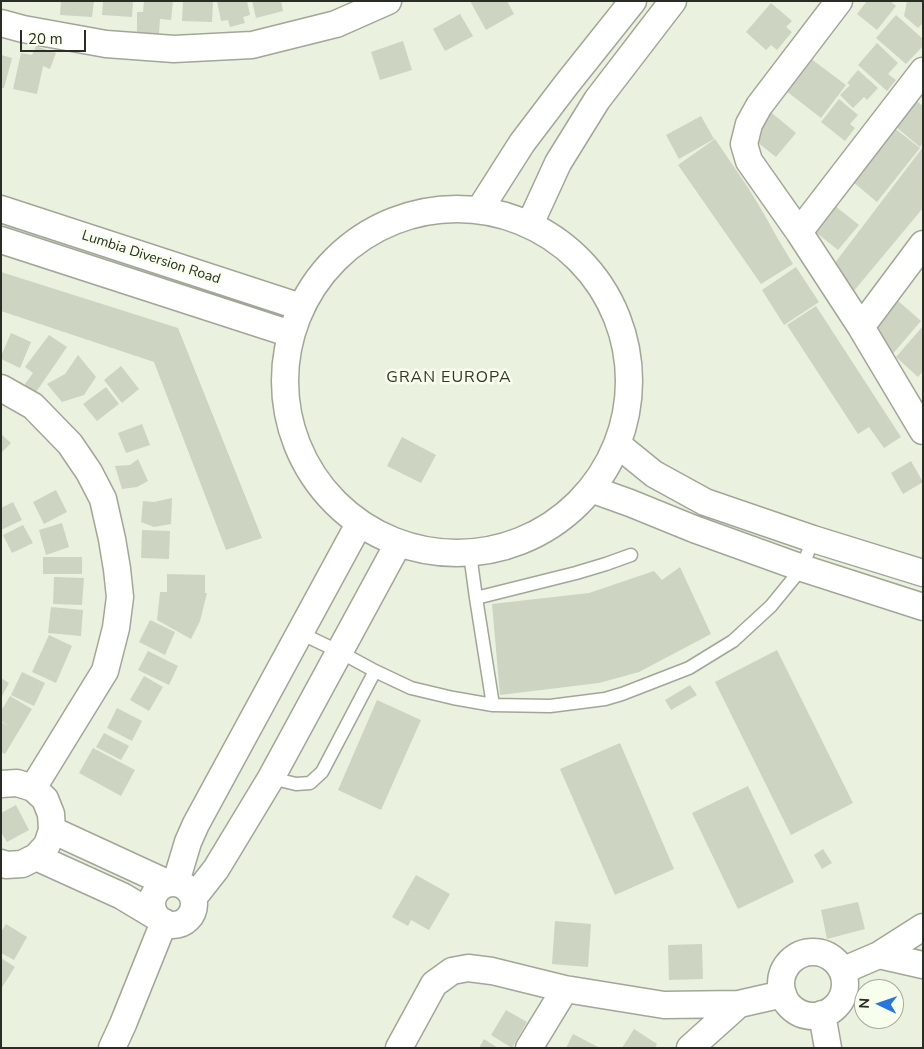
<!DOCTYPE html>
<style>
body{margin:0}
#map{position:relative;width:924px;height:1049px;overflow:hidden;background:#eaf1df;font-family:"Nunito Sans",sans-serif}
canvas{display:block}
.frame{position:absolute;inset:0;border:2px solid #2a2d26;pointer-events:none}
.north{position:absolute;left:854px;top:979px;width:50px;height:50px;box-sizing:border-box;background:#f7ffec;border:1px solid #a5ab9d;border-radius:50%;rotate:273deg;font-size:14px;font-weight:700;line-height:20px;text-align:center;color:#2a2d26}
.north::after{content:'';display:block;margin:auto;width:18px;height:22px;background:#2675e0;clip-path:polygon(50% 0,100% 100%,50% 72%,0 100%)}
.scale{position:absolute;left:20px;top:30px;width:66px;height:22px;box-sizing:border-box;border:2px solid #2a2d26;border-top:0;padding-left:6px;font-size:15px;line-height:18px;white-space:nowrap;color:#2a2d26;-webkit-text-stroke:4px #f7ffec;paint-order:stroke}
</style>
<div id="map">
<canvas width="924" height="1049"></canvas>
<div class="frame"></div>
<div class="north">N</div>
<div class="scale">20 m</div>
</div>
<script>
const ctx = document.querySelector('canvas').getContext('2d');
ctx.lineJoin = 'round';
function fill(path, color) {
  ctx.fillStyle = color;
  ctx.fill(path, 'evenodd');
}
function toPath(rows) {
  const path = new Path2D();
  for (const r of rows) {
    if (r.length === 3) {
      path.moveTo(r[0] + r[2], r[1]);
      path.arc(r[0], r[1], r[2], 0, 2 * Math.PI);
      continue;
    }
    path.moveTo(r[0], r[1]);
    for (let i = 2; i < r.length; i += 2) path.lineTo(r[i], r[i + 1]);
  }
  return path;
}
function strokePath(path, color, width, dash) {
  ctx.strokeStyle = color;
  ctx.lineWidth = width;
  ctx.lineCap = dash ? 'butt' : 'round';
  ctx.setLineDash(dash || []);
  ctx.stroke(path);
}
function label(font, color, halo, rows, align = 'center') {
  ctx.font = font + ' "Nunito Sans",sans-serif';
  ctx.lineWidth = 5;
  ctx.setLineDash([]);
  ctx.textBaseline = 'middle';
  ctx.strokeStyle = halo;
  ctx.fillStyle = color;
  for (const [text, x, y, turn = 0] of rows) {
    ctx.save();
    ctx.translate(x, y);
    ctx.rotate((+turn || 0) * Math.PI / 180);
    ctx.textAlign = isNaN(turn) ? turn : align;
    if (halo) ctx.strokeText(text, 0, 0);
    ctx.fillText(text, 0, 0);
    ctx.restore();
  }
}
fill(toPath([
 [61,1,94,1,92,17,60,15],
 [103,1,133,1,132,17,102,15],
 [144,1,173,1,171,20,160,19,159,34,137,33,137,12,143,12],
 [183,1,213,1,212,22,182,21],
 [217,1,247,1,250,15,243,17,245,23,230,27,228,20,221,21],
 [252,1,281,1,283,11,256,18],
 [470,1,507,1,514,14,486,30],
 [867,1,890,1,896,6,877,30,857,14],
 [907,1,923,1,923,23,918,28,904,16],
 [771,3,792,21,786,27,792,32,777,50,771,45,766,50,746,32],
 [460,14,473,36,445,51,433,29],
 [896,15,923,39,923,46,906,64,876,38],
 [403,41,412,70,380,80,371,52],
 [877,43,898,63,888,74,896,80,887,91,858,65],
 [36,46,56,53,50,69,43,66,37,94,13,89,21,53,32,55],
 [1,55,12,58,4,88,1,88],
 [810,58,846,85,821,118,785,90],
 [858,70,878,88,867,100,864,97,853,108,840,95,850,85,847,83],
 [839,99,858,115,850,124,855,128,845,141,821,122],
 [917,101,923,106,923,143,920,147,896,127],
 [767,109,796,133,776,157,747,134],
 [701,116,714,139,679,159,666,135],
 [889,124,920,148,877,202,847,177],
 [715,139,749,189,764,214,778,239,793,264,761,284,678,165],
 [923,147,923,208,853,292,828,272],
 [829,201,859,225,838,250,808,226],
 [796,267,819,302,784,325,762,290],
 [1,272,178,328,262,538,226,550,154,362,1,311],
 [889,293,921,321,890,357,867,323],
 [816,306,901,437,884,448,869,427,858,434,787,325],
 [923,326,923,371,918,377,896,357],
 [11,333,31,342,20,368,1,359,1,356],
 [49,335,67,347,34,395,22,388,33,373,25,367],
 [78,355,96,377,84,395,62,402,47,384,65,374],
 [121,366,139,389,122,403,104,380],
 [106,387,119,404,97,421,83,404],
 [142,424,150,445,126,453,118,433],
 [1,434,11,443,1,453],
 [402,437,436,455,421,483,387,466],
 [138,459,148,481,137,487,122,489,115,466,130,465],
 [911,461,923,482,903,494,891,473],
 [56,490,67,512,44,524,33,502],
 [172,498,171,524,154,527,141,522,143,501,154,502],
 [13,502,22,520,1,530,1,508],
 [62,523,69,547,46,555,39,530],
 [23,525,33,543,12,553,3,535],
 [142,530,170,531,169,559,141,558],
 [43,557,82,557,82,574,43,574],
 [680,567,711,634,639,672,599,683,500,695,492,604,589,593,654,571,662,580],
 [167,574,205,575,205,593,207,593,200,621,191,639,157,620,160,592,167,592],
 [54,577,84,578,82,605,53,604],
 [51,607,83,610,81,636,48,633],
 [150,620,175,632,165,655,139,642],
 [49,635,72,646,56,683,32,672],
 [777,650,853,803,791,835,715,682],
 [148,651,178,666,169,685,138,670],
 [22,672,45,683,34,706,11,695],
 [144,676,163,687,149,711,130,700],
 [1,678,9,683,1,698],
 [690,685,697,695,671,710,665,700],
 [10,696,32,709,5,754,1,752,1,722,9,726,1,721,1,711],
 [377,700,421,720,381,810,338,790],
 [117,708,142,721,132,741,107,728],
 [104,733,129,746,121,760,96,747],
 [620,743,674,869,615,895,560,769],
 [93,748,135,770,121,796,79,773],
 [748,786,794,882,738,909,692,813],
 [16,805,29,830,7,842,1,832,1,813],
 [823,849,832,863,822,869,814,855],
 [416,875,450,894,429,930,411,920,408,926,392,917],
 [858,902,865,929,827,939,821,910],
 [555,921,591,924,588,967,552,964],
 [6,924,27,937,14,960,1,953,1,932],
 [702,944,703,979,669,980,668,945],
 [1,958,15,967,1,989],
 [506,1010,527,1022,512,1048,491,1035],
 [634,1029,657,1044,655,1048,622,1048],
 [573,1034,600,1048,566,1048],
 [484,1039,498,1048,479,1048]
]), '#cdd4c2');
const service = toPath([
 [470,554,476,598,493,705],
 [476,598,576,573,606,564,631,555],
 [300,633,340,652,375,671,411,688,453,698,493,705,550,706,605,699,622,694,689,668,733,641,771,606,802,568,813,539],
 [271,778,296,784,310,783,322,772,375,671]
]);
const minor = toPath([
 [839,1,759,106,749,124,744,144,749,161,799,232,861,327,923,431],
 [1,23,23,29,106,44,174,49,252,45,336,24,388,1],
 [1,209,301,307],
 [480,209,522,143,566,85,633,1],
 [457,381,172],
 [530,224,558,163,597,100,673,1],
 [799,232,923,71],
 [1,240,291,334],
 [861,327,923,244],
 [1,388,33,406,70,444,89,472,103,499,112,539,117,569,120,597,116,628,105,671,33,788],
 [617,444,654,474,705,502,813,539,923,573],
 [591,489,630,503,694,529,802,568,923,607],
 [1,784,17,783,33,788,45,799,51,814,52,830,47,845,36,857,22,864,6,865,1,863],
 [52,830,167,883],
 [36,857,122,896,157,917],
 [176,882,188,842,196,824,359,524],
 [173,904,21],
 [194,897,216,869,271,778,398,544],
 [813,984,32],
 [879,955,923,965],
 [844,975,851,967,879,955,923,927],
 [822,1014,828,1048],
 [112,1048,123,1024,164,922],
 [399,1048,434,984,452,971,468,968,492,971,565,989,664,1005,739,1004,783,994],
 [529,1048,565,989],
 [690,1048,739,1004]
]);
strokePath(service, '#a1a796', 15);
strokePath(minor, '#a1a796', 29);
strokePath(service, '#fff', 12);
strokePath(minor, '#fff', 26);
label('14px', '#2a2d26', '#f7ffec', [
 ["Lumbia Diversion Road",151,258,18]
]);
ctx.letterSpacing = '1px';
label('16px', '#313628', '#f7ffec', [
 ["GRAN EUROPA",449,378]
]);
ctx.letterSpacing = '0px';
</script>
